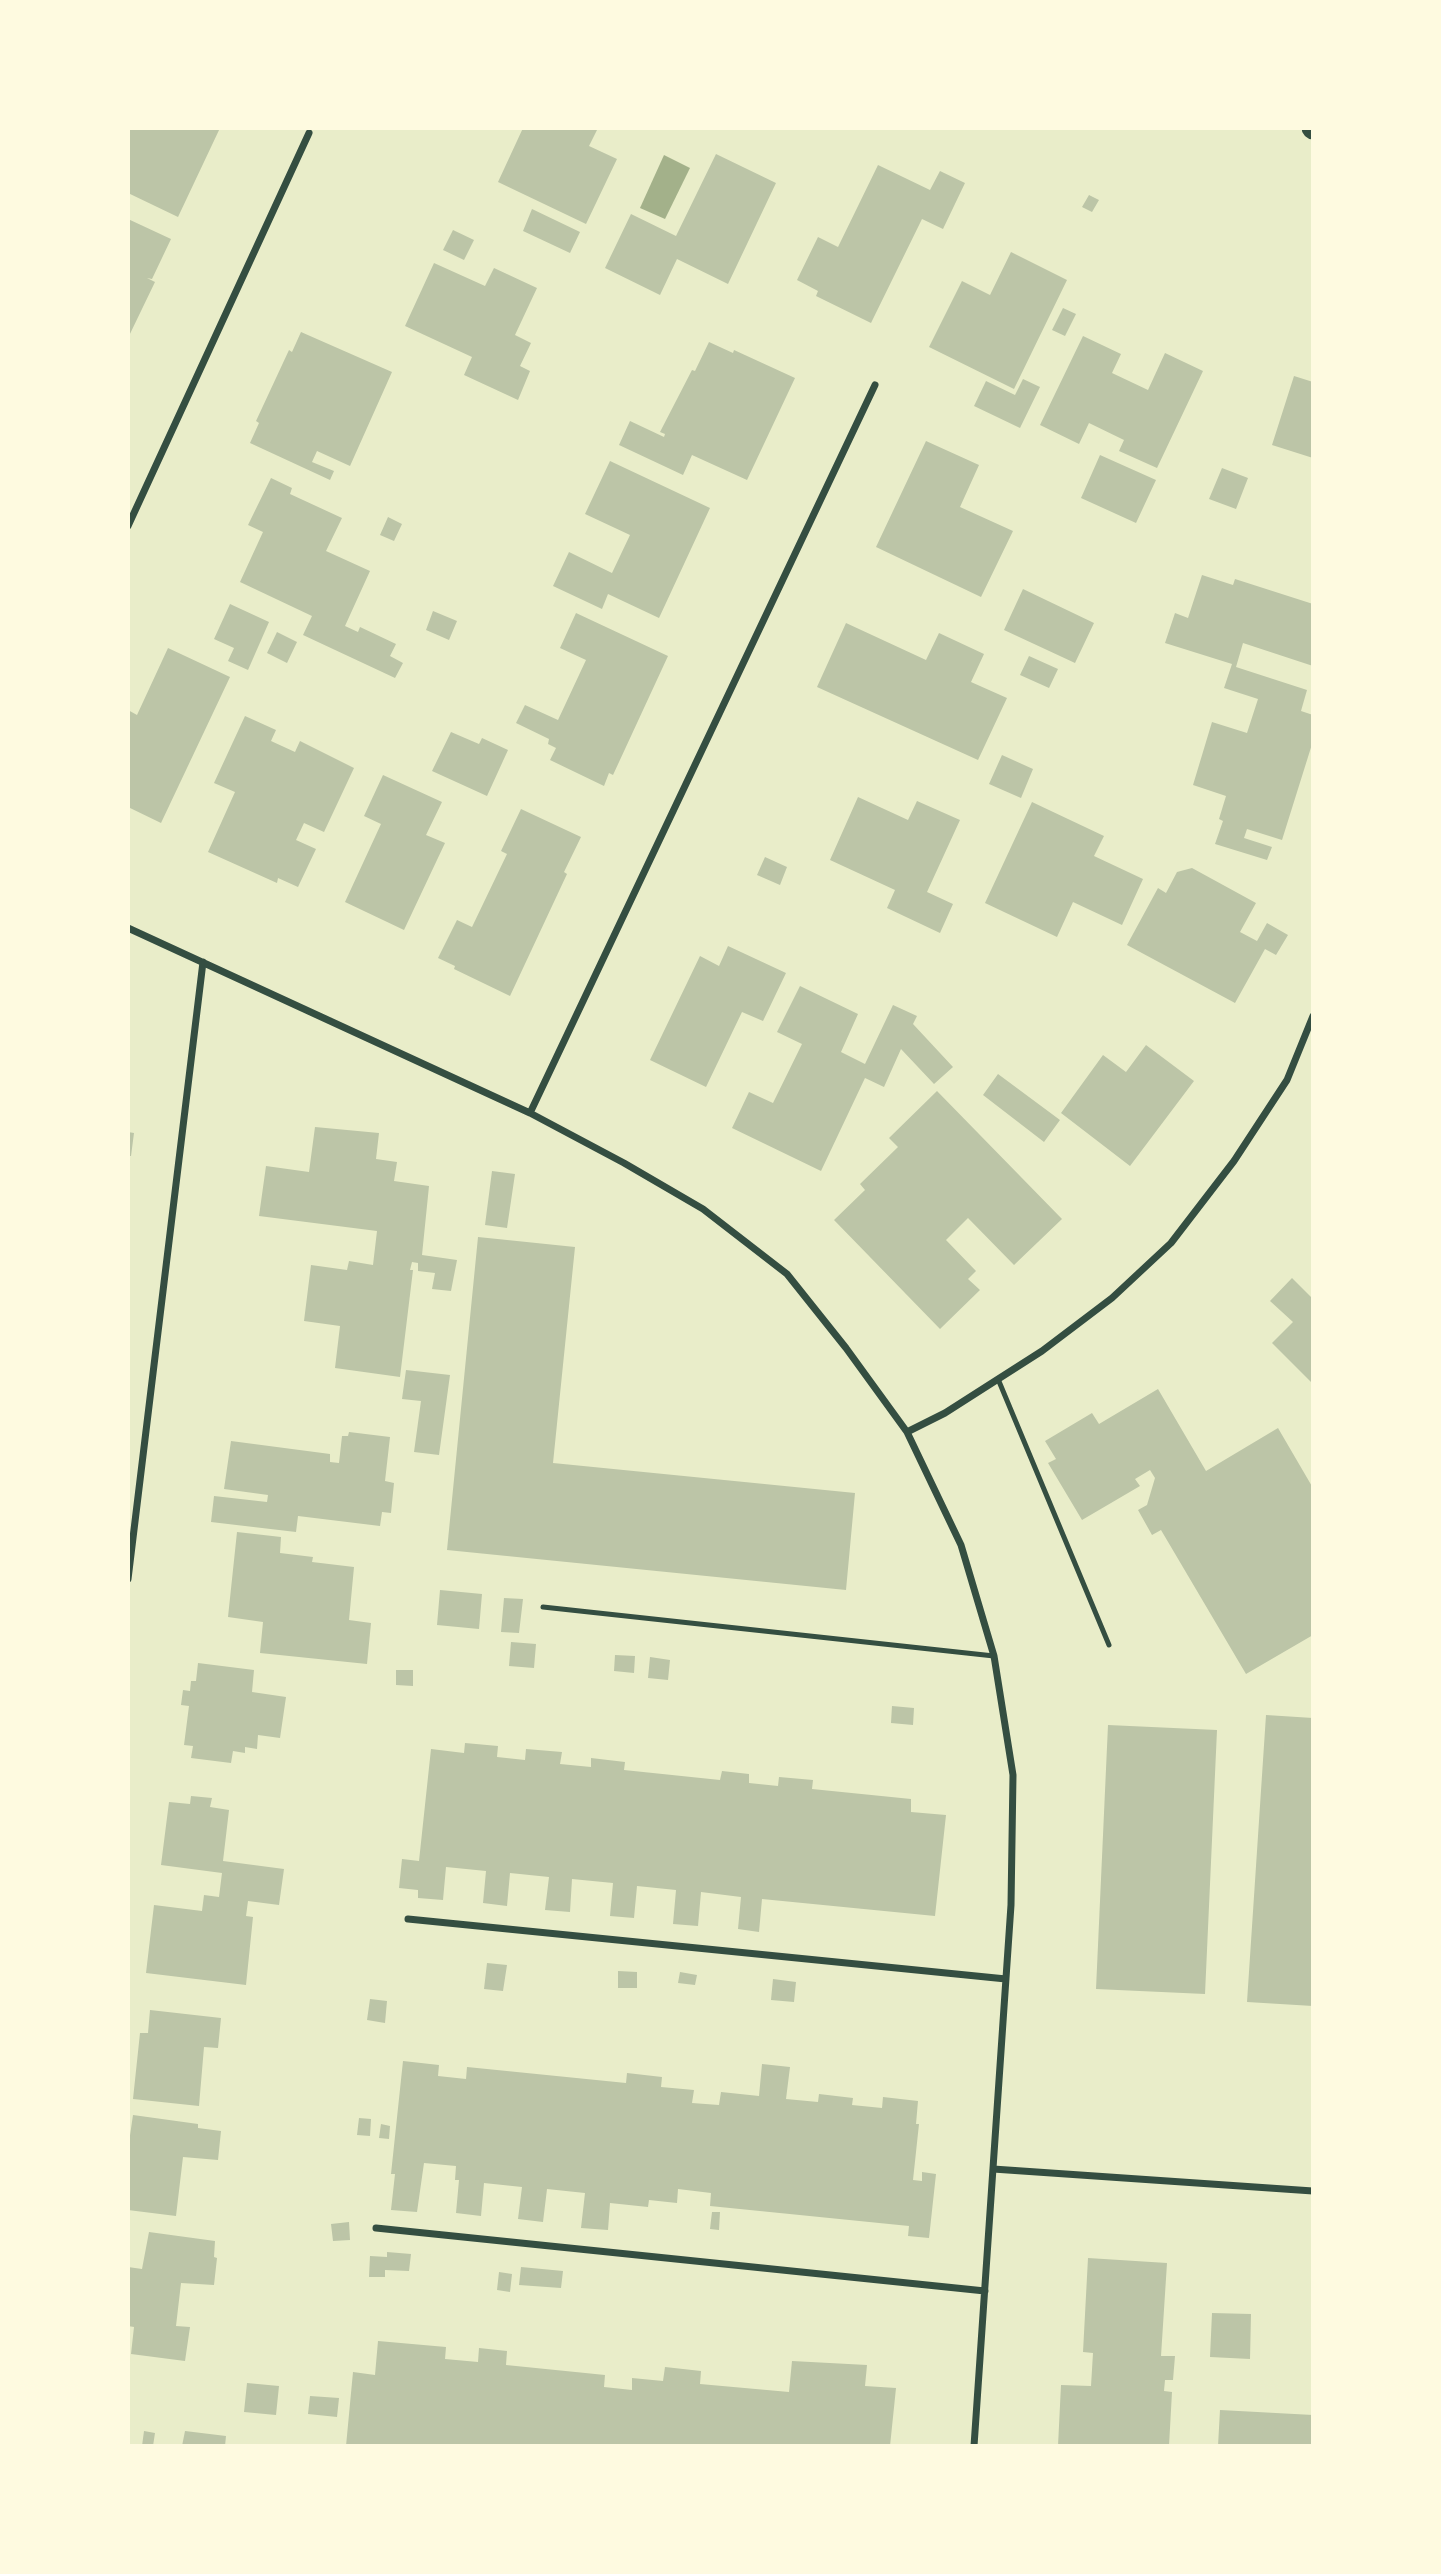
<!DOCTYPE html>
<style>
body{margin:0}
#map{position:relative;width:1441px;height:2574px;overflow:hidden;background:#e9edc9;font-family:"Asap Condensed",sans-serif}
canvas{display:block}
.frame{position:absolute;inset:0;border:130px solid #fefae0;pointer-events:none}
</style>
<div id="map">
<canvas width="1441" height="2574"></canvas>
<div class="frame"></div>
</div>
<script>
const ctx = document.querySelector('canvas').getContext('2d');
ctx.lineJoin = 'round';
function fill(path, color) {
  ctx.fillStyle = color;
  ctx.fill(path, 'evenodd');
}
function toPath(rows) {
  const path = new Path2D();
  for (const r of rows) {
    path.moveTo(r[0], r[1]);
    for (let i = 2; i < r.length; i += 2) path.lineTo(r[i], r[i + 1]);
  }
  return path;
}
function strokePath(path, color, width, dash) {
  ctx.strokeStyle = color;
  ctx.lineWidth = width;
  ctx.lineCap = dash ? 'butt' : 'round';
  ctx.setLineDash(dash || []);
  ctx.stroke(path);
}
fill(toPath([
 [664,155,690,168,665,219,640,208]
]), '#a3b18a');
fill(toPath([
 [128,128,220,128,178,217,128,193],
 [523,128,598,128,589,146,617,159,586,224,498,182],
 [716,154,776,183,728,284,677,259,660,295,605,268,631,214,676,236],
 [878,165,930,190,940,171,965,183,943,229,922,219,871,323,816,296,818,291,797,280,818,237,838,247],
 [1089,195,1099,200,1092,212,1082,207],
 [532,209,580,232,570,253,523,231],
 [128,219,171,239,152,279,147,278,155,282,128,338],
 [453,230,474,240,464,260,443,250],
 [1011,252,1067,280,1014,389,929,347,962,281,990,295],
 [434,263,485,286,494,268,537,288,515,335,531,343,520,366,530,371,518,400,464,375,472,357,405,326],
 [1063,308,1076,314,1065,336,1052,330],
 [301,332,392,372,350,466,317,451,312,462,334,471,330,480,250,443,259,423,256,421,289,350,292,352],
 [1083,336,1121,354,1112,373,1148,390,1165,353,1203,371,1157,468,1119,451,1124,440,1089,423,1079,444,1040,425],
 [709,342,733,353,734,350,795,378,747,480,692,455,683,475,619,445,630,421,664,437,665,434,660,432,692,370,695,371],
 [1294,376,1313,382,1313,458,1272,445],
 [1023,379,1040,387,1020,428,974,406,986,381,1015,395],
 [926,441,979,465,960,507,1013,531,981,597,876,547],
 [1100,455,1156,480,1136,523,1081,498],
 [610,461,710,508,659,618,608,594,602,609,553,586,569,552,612,573,630,535,585,514],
 [1222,468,1248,478,1236,509,1209,499],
 [271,478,292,488,290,494,342,518,326,551,370,571,345,626,358,632,360,627,396,644,390,656,403,663,395,678,303,635,312,616,240,582,263,532,248,525],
 [388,517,402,524,394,541,380,535],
 [1202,575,1233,585,1235,579,1313,604,1313,666,1243,643,1236,667,1307,690,1301,711,1313,715,1313,741,1282,840,1247,829,1244,838,1272,847,1267,860,1215,844,1223,821,1219,819,1226,796,1193,785,1212,722,1247,733,1258,699,1224,688,1232,664,1165,643,1175,613,1188,618],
 [1023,589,1094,623,1075,663,1004,630],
 [230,604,269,622,248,670,228,661,234,648,214,639],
 [433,611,457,621,449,640,426,630],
 [576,613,668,656,613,775,609,773,604,786,550,760,556,748,548,744,549,739,516,723,525,705,558,720,586,660,560,648],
 [846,623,926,660,939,633,984,654,971,682,1007,698,978,760,817,687],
 [277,632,297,642,287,663,267,653],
 [168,648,230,677,161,823,128,807,128,710,137,715],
 [1029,656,1058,669,1049,688,1020,675],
 [245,716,276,730,271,741,295,752,300,741,354,768,324,832,304,823,296,840,316,849,298,887,278,878,277,883,208,852,235,792,214,783],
 [451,732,479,744,482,738,508,750,487,796,432,771],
 [1002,755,1033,769,1021,798,989,784],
 [383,775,442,802,426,835,445,843,404,930,345,902,381,824,364,816],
 [858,797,908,820,917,801,960,820,927,892,953,904,940,933,887,908,895,890,830,860],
 [1032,802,1104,836,1094,856,1143,879,1122,925,1073,902,1057,937,985,903],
 [521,809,581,837,564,872,567,874,510,996,454,969,455,966,438,958,457,920,472,927,507,854,501,851],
 [765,857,787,867,780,885,757,875],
 [1192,868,1256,903,1240,932,1257,941,1267,923,1288,935,1276,955,1265,949,1235,1003,1127,945,1158,888,1166,893,1177,872],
 [728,946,786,973,763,1021,742,1012,706,1087,650,1060,700,956,719,966],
 [800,986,858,1014,841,1052,865,1064,893,1005,917,1016,913,1024,953,1067,934,1084,901,1049,884,1087,865,1078,821,1171,732,1128,749,1092,773,1103,802,1044,777,1032],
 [1146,1045,1194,1081,1130,1166,1061,1113,1103,1055,1126,1072],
 [998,1074,1060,1120,1044,1142,983,1095],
 [937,1091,1062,1219,1014,1265,968,1218,946,1240,976,1271,968,1279,980,1290,940,1329,834,1220,865,1190,860,1184,898,1147,889,1138],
 [315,1127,379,1133,376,1159,397,1162,394,1181,429,1186,422,1255,457,1260,451,1291,432,1289,435,1273,418,1271,418,1263,412,1262,410,1270,413,1270,400,1377,335,1368,340,1326,304,1321,311,1265,347,1270,349,1261,373,1265,377,1231,259,1216,266,1166,309,1172],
 [128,1132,134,1133,131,1156,128,1156],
 [492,1171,515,1174,507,1228,485,1225],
 [478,1237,575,1247,553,1463,855,1493,846,1590,447,1550],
 [1292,1278,1313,1299,1313,1384,1272,1343,1293,1322,1270,1301],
 [406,1370,450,1375,439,1455,414,1452,421,1401,402,1399],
 [1158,1389,1206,1471,1278,1428,1313,1488,1313,1635,1246,1674,1161,1530,1152,1535,1138,1510,1147,1505,1155,1478,1150,1470,1135,1479,1140,1486,1082,1520,1048,1463,1056,1459,1045,1441,1092,1413,1099,1424],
 [349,1432,390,1437,385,1481,394,1483,391,1513,382,1512,380,1526,298,1516,296,1532,211,1522,214,1496,267,1502,268,1495,224,1489,231,1441,330,1454,330,1462,339,1463,342,1436,348,1436],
 [237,1532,281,1537,280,1553,313,1557,312,1562,354,1567,349,1620,371,1623,367,1664,260,1653,263,1622,228,1617],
 [440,1590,482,1594,479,1629,437,1625],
 [504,1598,523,1599,519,1633,501,1632],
 [511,1642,536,1644,534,1668,509,1666],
 [615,1655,635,1656,634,1673,614,1671],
 [650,1657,670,1660,668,1680,648,1678],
 [198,1663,254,1670,252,1692,286,1697,280,1738,258,1735,257,1749,245,1747,245,1753,233,1751,231,1763,191,1758,193,1746,184,1745,189,1706,181,1705,183,1690,190,1691,191,1681,196,1681],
 [396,1670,413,1670,413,1686,396,1685],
 [892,1706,914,1708,913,1725,891,1723],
 [1266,1715,1313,1718,1313,2006,1247,2002],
 [1108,1725,1217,1730,1205,1994,1096,1989],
 [465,1743,498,1746,497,1757,525,1760,526,1749,562,1752,560,1764,591,1767,591,1758,625,1762,624,1770,720,1780,722,1771,749,1774,749,1783,778,1786,779,1777,813,1780,812,1789,911,1799,911,1812,946,1815,935,1916,762,1899,759,1932,738,1929,741,1897,701,1892,698,1926,673,1924,676,1890,637,1886,634,1918,610,1916,613,1883,572,1879,570,1912,545,1910,549,1877,510,1873,507,1906,483,1903,486,1871,446,1867,443,1900,418,1898,418,1890,399,1888,402,1859,419,1861,431,1749,464,1753],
 [191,1796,212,1798,210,1807,229,1810,223,1861,284,1869,279,1905,248,1901,246,1916,253,1917,246,1985,146,1973,154,1905,202,1911,204,1895,219,1897,222,1873,161,1865,169,1802,190,1804],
 [487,1963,507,1965,503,1991,484,1989],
 [618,1971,637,1972,637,1988,618,1988],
 [680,1972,697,1975,695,1985,678,1983],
 [773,1979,796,1982,794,2002,771,2000],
 [370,1999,387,2001,385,2023,367,2020],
 [150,2010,221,2018,218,2048,204,2047,199,2106,133,2099,140,2033,148,2033],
 [403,2061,439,2065,438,2076,466,2079,467,2067,626,2083,627,2073,662,2077,661,2087,694,2090,692,2103,719,2105,721,2092,759,2096,762,2064,790,2067,786,2099,818,2102,819,2094,853,2098,852,2105,882,2108,883,2097,918,2101,916,2124,919,2124,913,2180,922,2181,922,2172,936,2174,929,2238,908,2236,909,2226,710,2206,711,2193,678,2189,677,2203,649,2200,648,2207,610,2203,608,2230,581,2228,585,2193,547,2189,543,2222,518,2219,522,2187,484,2183,481,2216,456,2213,459,2180,455,2180,456,2166,424,2163,417,2212,391,2210,395,2174,391,2174],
 [133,2115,198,2124,198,2128,221,2131,218,2160,183,2157,176,2216,128,2210,128,2149],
 [359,2118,371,2119,370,2136,357,2135],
 [381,2124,390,2126,389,2139,379,2138],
 [712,2212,720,2212,719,2230,710,2229],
 [349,2222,350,2240,333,2241,331,2224],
 [149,2232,215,2241,214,2257,217,2258,214,2285,181,2283,176,2326,190,2327,185,2361,131,2354,134,2327,128,2326,128,2267,142,2269],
 [387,2252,411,2254,409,2271,385,2270,385,2277,369,2277,370,2256,387,2257],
 [1088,2258,1167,2263,1161,2356,1175,2356,1173,2380,1165,2380,1164,2391,1172,2392,1169,2446,1058,2446,1061,2385,1091,2386,1093,2353,1083,2352],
 [521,2267,563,2271,561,2288,519,2285],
 [499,2272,512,2274,510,2292,497,2290],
 [1212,2313,1251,2314,1250,2359,1210,2357],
 [378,2341,446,2347,445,2359,478,2362,479,2348,507,2351,506,2365,605,2375,604,2387,632,2390,632,2378,663,2381,665,2367,701,2371,700,2384,789,2392,792,2361,867,2365,865,2386,896,2388,890,2446,346,2446,353,2372,375,2375],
 [247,2383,279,2386,276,2415,244,2412],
 [310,2396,339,2398,337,2417,308,2414],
 [1220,2410,1313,2415,1313,2446,1218,2446],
 [144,2431,155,2433,153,2446,142,2446],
 [185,2431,226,2436,225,2446,182,2446]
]), '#bcc5a7');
strokePath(toPath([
 [998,1379,1109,1645],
 [543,1607,994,1656]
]), '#344e41', 5);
strokePath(toPath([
 [128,526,309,133],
 [128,928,530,1113,624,1163,703,1209,787,1274,846,1348,907,1432,961,1545,994,1656,1013,1775,1011,1905,974,2446],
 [530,1113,875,385],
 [907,1432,945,1413,1042,1351,1112,1298,1171,1243,1234,1161,1287,1080,1313,1016],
 [128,1579,203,962],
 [408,1919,1006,1979],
 [993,2169,1313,2191],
 [376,2228,985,2291]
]), '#344e41', 7);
strokePath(toPath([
 [1312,128,1313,129]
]), '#344e41', 21);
</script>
